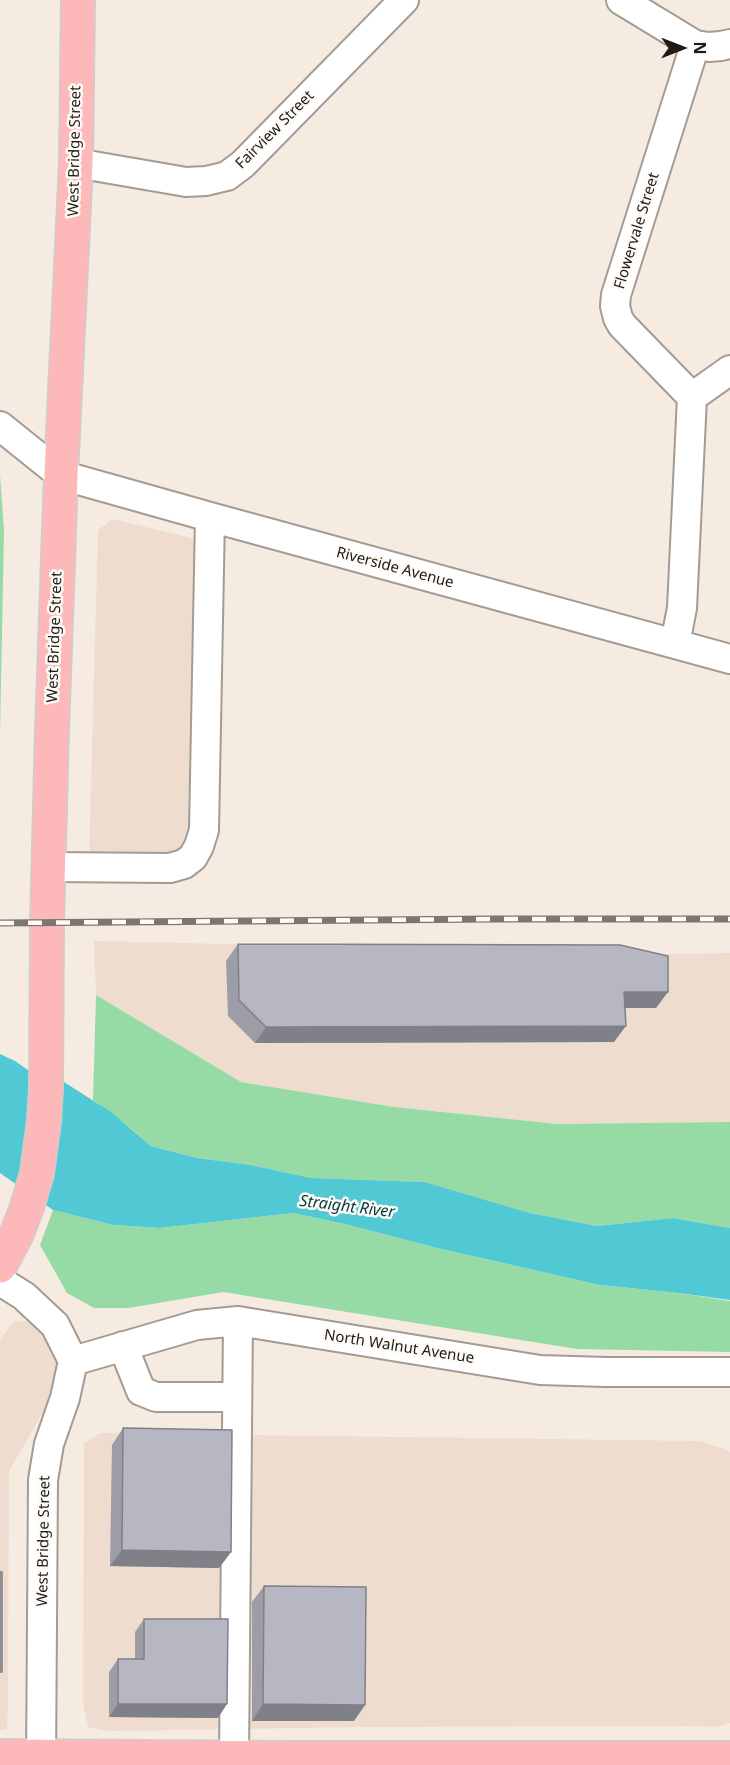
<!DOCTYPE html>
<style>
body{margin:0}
#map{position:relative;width:730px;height:1765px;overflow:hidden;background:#f6ebe1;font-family:"Noto Sans",sans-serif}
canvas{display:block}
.north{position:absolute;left:652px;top:18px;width:60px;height:60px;-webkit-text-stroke:4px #fefaf6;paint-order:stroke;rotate:90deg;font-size:16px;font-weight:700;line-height:24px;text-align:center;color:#1e1b17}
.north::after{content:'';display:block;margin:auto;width:21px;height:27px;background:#1e1b17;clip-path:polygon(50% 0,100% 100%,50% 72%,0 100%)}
</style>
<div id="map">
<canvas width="730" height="1765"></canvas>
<div class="north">N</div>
</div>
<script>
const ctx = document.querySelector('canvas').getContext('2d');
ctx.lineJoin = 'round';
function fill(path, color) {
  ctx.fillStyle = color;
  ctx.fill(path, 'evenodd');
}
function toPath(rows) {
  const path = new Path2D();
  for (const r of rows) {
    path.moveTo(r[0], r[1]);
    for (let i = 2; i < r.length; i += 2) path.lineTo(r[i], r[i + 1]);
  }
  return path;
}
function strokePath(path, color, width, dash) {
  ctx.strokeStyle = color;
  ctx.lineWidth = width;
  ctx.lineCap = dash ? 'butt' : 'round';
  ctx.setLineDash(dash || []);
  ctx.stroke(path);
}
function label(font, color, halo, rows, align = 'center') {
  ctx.font = font + ' "Noto Sans",sans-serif';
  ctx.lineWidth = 5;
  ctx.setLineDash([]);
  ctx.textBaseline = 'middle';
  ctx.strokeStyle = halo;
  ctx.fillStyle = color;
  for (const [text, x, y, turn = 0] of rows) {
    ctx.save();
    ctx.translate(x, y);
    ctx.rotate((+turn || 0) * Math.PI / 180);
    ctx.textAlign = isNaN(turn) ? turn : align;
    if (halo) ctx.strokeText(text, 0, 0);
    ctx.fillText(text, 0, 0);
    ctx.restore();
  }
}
fill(toPath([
 [113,519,199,540,190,846,167,857,89,860,98,530],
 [94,941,666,954,730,953,730,1122,557,1124,394,1107,241,1082,96,995],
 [14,1321,39,1322,61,1358,55,1392,9,1471,8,1699,7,1729,0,1730,0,1339],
 [100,1433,700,1441,725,1449,730,1452,730,1723,717,1727,688,1726,374,1727,109,1731,88,1727,83,1701,84,1444]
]), '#eeddce');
fill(toPath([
 [0,475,4,531,0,734],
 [96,995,241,1082,394,1107,557,1124,730,1122,730,1228,673,1218,597,1226,530,1213,425,1182,311,1178,251,1165,197,1158,151,1146,128,1126,93,1100],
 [53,1210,113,1225,160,1228,293,1213,345,1224,437,1248,600,1285,679,1293,730,1301,730,1352,577,1349,223,1292,129,1308,94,1308,67,1293,40,1245]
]), '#96daa5');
fill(toPath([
 [0,1054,15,1061,41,1079,64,1082,111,1112,151,1146,197,1158,251,1165,311,1178,425,1182,530,1213,597,1226,673,1218,730,1228,730,1300,679,1293,600,1285,437,1248,345,1224,293,1213,160,1228,113,1225,53,1210,0,1173]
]), '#50c9d5');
const minor = toPath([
 [621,0,695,45,709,47,721,46,730,44],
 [76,163,186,182,206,181,227,176,243,164,404,0],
 [692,397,730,370],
 [0,426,61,475,210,517,730,659],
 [675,644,682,608,692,397,622,325,618,318,615,306,616,295,695,45],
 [48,867,170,868,184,864,193,857,199,846,204,830,210,517],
 [0,1281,24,1296,55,1325,73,1361,65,1398,49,1444,43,1480,41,1765],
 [123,1346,141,1391,156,1397,237,1397],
 [73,1361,197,1325,238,1321,540,1370,606,1372,730,1372],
 [234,1757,238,1321]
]);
const major = toPath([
 [0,1266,17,1233,27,1207,37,1173,44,1121,46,1089,47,924,52,730,61,475,76,163,78,0],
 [0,1756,293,1758,730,1758]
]);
strokePath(minor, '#a59b92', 32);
strokePath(major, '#cecdcc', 36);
strokePath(minor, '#fff', 28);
strokePath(major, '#fdb9b9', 33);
const rail = toPath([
 [0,923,495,919,730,919]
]);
strokePath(rail, '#7d7670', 7);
strokePath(rail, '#fefaf6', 4.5, [14]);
fill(toPath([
 [238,944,656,1008,625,1008,614,1042,255,1043,228,1016,226,961],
 [123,1428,231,1552,219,1568,110,1566,112,1445],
 [264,1586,354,1721,252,1721,252,1602],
 [144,1619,218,1718,109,1717,109,1672,118,1659,135,1659,135,1632]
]), '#9d9da8');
fill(toPath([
 [624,992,668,992,656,1008,613,1008],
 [626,1026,614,1042,255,1043,266,1027],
 [122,1550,231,1552,219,1568,110,1566],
 [118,1704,227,1704,218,1718,109,1717],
 [263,1704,365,1705,354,1721,252,1721]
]), '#7f8088');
const building = toPath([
 [238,944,620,945,668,956,668,992,624,992,626,1026,266,1027,239,1000,238,944],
 [123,1428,232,1430,231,1552,122,1550,123,1428],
 [0,1572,2,1572,2,1672,0,1672,0,1572],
 [264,1586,366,1587,365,1705,263,1704,264,1586],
 [144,1619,228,1619,227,1704,118,1704,118,1659,144,1659,144,1619]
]);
fill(building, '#b6b7c3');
strokePath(building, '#7f8088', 1.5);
label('15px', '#1e1b17', '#fefaf6', [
 ["Fairview Street",275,130,-45],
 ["West Bridge Street",75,151,-89],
 ["Flowervale Street",637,231,-73],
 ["Riverside Avenue",395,568,15],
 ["West Bridge Street",55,637,-88],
 ["North Walnut Avenue",399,1347,9],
 ["West Bridge Street",44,1541,-89]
]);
label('italic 16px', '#003a3f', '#fefaf6', [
 ["Straight River",347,1207,7]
]);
</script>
